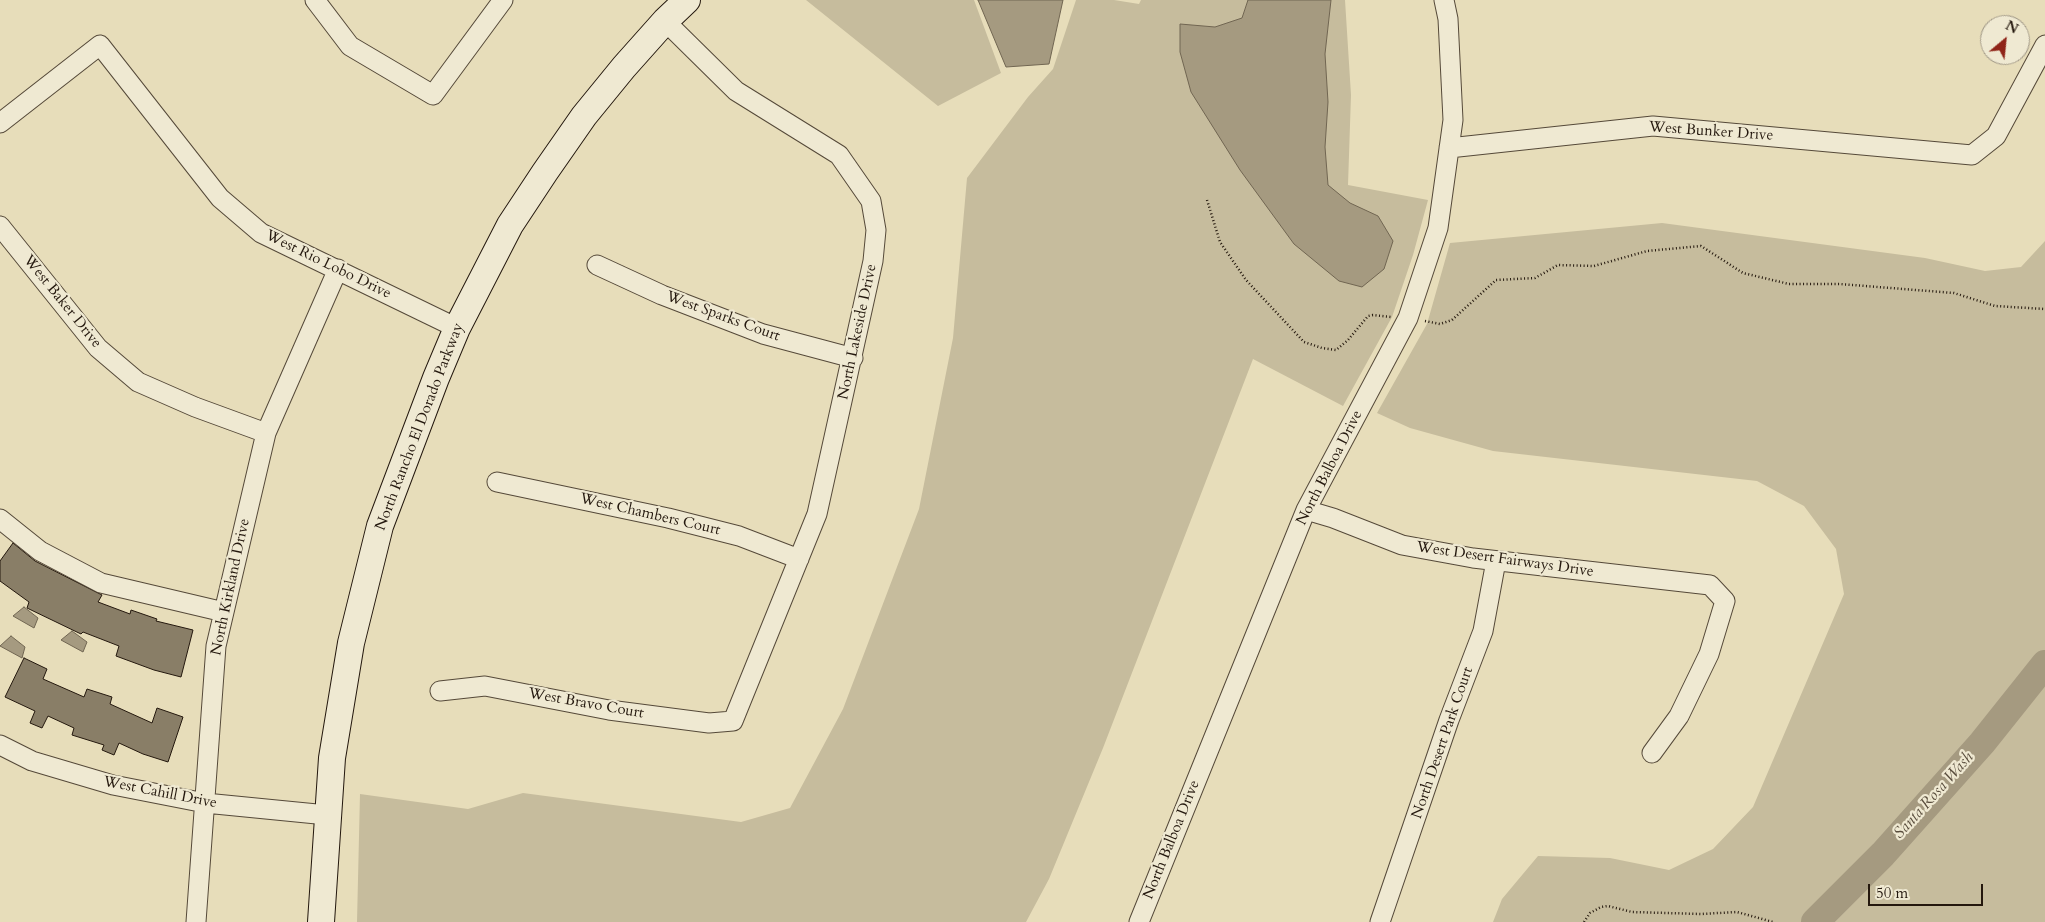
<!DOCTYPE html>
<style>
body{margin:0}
#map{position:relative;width:2045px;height:922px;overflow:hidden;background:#e7ddba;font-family:Cardo,serif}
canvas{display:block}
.north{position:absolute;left:1980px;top:15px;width:50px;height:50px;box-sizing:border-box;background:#efe9d2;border:1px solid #9e9584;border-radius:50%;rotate:28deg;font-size:14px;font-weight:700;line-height:20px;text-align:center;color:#24180e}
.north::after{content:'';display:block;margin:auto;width:18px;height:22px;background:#8f2418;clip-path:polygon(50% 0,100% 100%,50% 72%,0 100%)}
.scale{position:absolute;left:1868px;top:884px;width:115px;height:22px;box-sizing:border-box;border:2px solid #24180e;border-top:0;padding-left:6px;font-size:15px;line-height:18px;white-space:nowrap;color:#24180e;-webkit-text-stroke:4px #efe9d2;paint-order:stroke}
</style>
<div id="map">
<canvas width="2045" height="922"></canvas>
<div class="north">N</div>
<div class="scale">50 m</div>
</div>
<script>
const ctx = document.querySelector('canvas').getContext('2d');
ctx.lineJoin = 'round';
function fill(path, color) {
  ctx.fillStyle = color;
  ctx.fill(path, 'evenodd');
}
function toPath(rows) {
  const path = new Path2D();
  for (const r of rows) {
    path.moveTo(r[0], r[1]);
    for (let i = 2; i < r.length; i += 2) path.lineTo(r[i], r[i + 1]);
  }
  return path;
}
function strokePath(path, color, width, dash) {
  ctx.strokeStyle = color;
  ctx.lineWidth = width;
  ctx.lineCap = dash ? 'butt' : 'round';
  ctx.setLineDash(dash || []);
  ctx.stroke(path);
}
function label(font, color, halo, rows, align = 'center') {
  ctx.font = font + ' Cardo,serif';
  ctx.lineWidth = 4.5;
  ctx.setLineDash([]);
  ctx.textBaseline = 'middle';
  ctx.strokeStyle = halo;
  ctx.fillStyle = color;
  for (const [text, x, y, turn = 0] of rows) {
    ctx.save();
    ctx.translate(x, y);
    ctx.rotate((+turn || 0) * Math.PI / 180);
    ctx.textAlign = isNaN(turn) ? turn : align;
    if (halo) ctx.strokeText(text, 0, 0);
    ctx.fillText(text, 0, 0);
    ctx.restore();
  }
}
fill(toPath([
 [806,0,974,0,1001,73,938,106],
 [1076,0,1114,0,1139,4,1141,0,1345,0,1351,95,1348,185,1428,200,1413,255,1392,317,1343,406,1253,359,1103,748,1049,879,1026,922,357,922,360,794,468,809,523,793,741,822,790,808,843,709,919,509,953,338,967,178,1028,97,1053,69],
 [1662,223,1925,258,1985,271,2021,267,2045,241,2045,922,1493,922,1502,899,1538,856,1610,858,1669,870,1713,849,1753,807,1844,594,1836,549,1804,506,1757,481,1493,451,1410,428,1377,413,1427,324,1450,243]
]), '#c6bc9d');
const water = toPath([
 [978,0,1063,0,1049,64,1006,67,978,0],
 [1248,0,1331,0,1325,54,1328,102,1325,147,1328,185,1350,203,1378,216,1393,241,1384,269,1362,287,1339,281,1294,244,1240,170,1191,92,1180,52,1180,24,1215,27,1242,18,1248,0],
 [24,607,38,618,34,628,13,616,24,607],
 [72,631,87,642,83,652,61,640,72,631],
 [11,636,25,647,22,658,0,646,11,636]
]);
fill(water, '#a59a80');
strokePath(water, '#716652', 1);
strokePath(toPath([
 [1815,922,1883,854,1982,743,2045,664]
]), '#a59a80', 28);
const building = toPath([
 [13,543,35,561,102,595,98,602,130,614,131,610,157,619,156,621,193,630,181,677,154,670,116,656,119,646,83,632,81,634,27,608,29,602,0,581,0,561,13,543],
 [24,658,47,669,43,679,84,697,87,689,112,697,110,704,152,723,157,708,183,717,168,762,143,754,119,743,114,755,102,750,104,745,72,735,74,728,48,716,42,728,30,723,35,711,5,697,24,658]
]);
fill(building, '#897e67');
strokePath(building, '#24180e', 1);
const street = toPath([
 [315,0,350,46,433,95,503,0],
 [0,123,100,45,220,198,261,233,457,328],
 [1449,148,1653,126,1972,155,1996,136,2045,45],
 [0,226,98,348,138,382,195,407,266,433],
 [597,265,662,295,763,334,853,358],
 [497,482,668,518,739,536,799,559],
 [1306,510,1333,518,1402,545,1473,558,1710,585,1725,601,1709,654,1679,716,1652,753],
 [0,519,40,551,101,583,224,612],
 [440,691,485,686,609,710,709,723,733,721,817,514,873,261,876,230,871,201,839,155,736,91,665,21],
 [0,745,32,761,113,785,205,803,327,815],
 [196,922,216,646,266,433,338,269],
 [1139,922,1306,510,1408,318,1438,228,1453,120,1448,19,1444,0],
 [1380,922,1449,720,1483,631,1496,561]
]);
const secondary = toPath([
 [321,922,332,758,351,643,380,526,436,378,457,328,510,225,545,172,584,116,624,67,665,21,687,0]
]);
strokePath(street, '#554939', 21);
strokePath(secondary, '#24180e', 28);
strokePath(toPath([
 [1207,200,1220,242,1246,280,1304,342,1322,348,1336,350,1348,340,1368,316,1373,315,1391,317],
 [1425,321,1440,324,1452,320,1496,280,1535,278,1558,265,1594,266,1647,251,1701,246,1743,273,1789,284,1840,284,1954,293,1995,306,2045,309],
 [1584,922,1590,913,1601,907,1608,906,1632,912,1701,914,1737,912,1773,922]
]), '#24180e', 2.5, [1, 2.5]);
strokePath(street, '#efe9d2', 19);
strokePath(secondary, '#efe9d2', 26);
label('15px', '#24180e', '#efe9d2', [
 ["West Bunker Drive",1711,132,4],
 ["West Rio Lobo Drive",328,265,26],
 ["West Baker Drive",62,302,51],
 ["West Sparks Court",723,317,20],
 ["North Lakeside Drive",858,332,-78],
 ["North Rancho El Dorado Parkway",420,427,-69],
 ["North Balboa Drive",1330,468,-63],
 ["West Chambers Court",650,515,13],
 ["West Desert Fairways Drive",1505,560,8],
 ["North Kirkland Drive",231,587,-78],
 ["West Bravo Court",586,704,10],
 ["North Desert Park Court",1443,743,-71],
 ["West Cahill Drive",160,793,11],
 ["North Balboa Drive",1172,840,-68]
]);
label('italic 16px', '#584c3c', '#efe9d2', [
 ["Santa Rosa Wash",1934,796,-48]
]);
</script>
